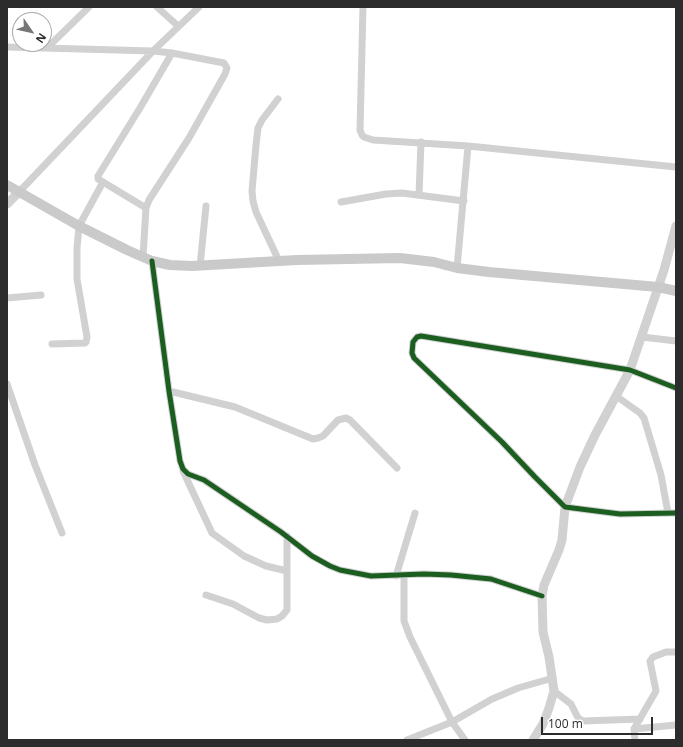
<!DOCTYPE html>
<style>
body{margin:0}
#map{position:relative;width:683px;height:747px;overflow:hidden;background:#fff;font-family:"Open Sans",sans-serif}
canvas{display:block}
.frame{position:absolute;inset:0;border:8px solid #2c2c2c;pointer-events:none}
.north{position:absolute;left:12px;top:12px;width:40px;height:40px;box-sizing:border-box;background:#fff;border:1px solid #ababab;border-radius:50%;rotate:124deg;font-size:11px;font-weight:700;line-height:16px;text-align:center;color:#2c2c2c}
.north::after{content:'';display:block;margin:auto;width:14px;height:18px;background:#767676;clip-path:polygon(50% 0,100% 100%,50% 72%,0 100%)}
.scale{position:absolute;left:541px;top:717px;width:112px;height:18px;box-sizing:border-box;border:2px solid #2c2c2c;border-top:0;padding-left:5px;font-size:12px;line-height:14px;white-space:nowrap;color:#2c2c2c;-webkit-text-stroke:3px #fff;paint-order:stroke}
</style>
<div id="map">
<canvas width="683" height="747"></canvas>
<div class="frame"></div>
<div class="north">N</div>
<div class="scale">100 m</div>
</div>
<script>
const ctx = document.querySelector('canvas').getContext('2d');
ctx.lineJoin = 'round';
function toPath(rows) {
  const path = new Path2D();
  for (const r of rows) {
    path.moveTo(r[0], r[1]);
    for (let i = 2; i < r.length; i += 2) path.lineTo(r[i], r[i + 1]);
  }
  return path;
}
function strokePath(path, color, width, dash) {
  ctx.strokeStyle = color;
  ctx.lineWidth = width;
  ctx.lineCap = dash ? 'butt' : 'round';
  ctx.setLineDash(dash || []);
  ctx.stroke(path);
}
strokePath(toPath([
 [157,7,178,26],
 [363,7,360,130,362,135,364,137,373,140,468,146,676,167],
 [7,47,153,51,172,53,224,63,227,68,225,74,189,138,149,200,146,208,143,257],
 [47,48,89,7],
 [278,99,262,120,258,128,256,145,252,191,253,201,256,212,279,261],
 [103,182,146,208],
 [19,192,153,51,199,7],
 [419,195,421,142],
 [341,202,386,194,402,193,464,201],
 [152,261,169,391,180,461,183,469,188,474,204,480,281,532,312,556,330,566,340,570,371,576,424,574,451,575,491,579,542,596],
 [200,266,206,206],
 [457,268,468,146],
 [7,298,41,295],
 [642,337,676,341],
 [52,344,85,343,86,342,87,337,77,279,77,248,79,226,103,182,98,179,98,176,140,108,172,53],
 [7,384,35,465,62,533],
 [676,388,630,370,421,336,417,337,413,342,412,353,414,358,502,442,535,477,565,507,620,514,676,513],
 [169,391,235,407,313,439,318,438,323,436,338,420,346,418,350,420,397,468],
 [616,396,640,413,644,418,661,475,668,513],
 [183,471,212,533,244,556,266,566,287,571],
 [404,575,404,621,410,637,452,722,465,740],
 [396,576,415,513],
 [206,595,233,604,259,618,267,620,277,619,282,616,287,610,287,536],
 [554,691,571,704,578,718,583,721,640,719],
 [634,729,676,725],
 [407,740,452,722,492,699,518,688,553,678],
 [635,740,634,729,656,691,650,661,653,657,666,652,676,652]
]), '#d1d1d1', 7);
strokePath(toPath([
 [7,204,19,192],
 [533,740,543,724,549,708,554,691,549,657,543,632,542,596,544,585,559,550,562,540,565,507,580,467,595,435,630,370,664,270,676,226]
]), '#d1d1d1', 9);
strokePath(toPath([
 [7,185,79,226,127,250,152,261,170,265,192,266,297,260,400,258,434,262,457,268,489,272,658,287,676,291]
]), '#cacaca', 10);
strokePath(toPath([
 [152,261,169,391,180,461,183,469,188,474,204,480,281,532,312,556,330,566,340,570,371,576,424,574,451,575,491,579,542,596],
 [676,388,630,370,421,336,417,337,413,342,412,353,414,358,502,442,535,477,565,507,620,514,676,513]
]), '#1b5e20', 5);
</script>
